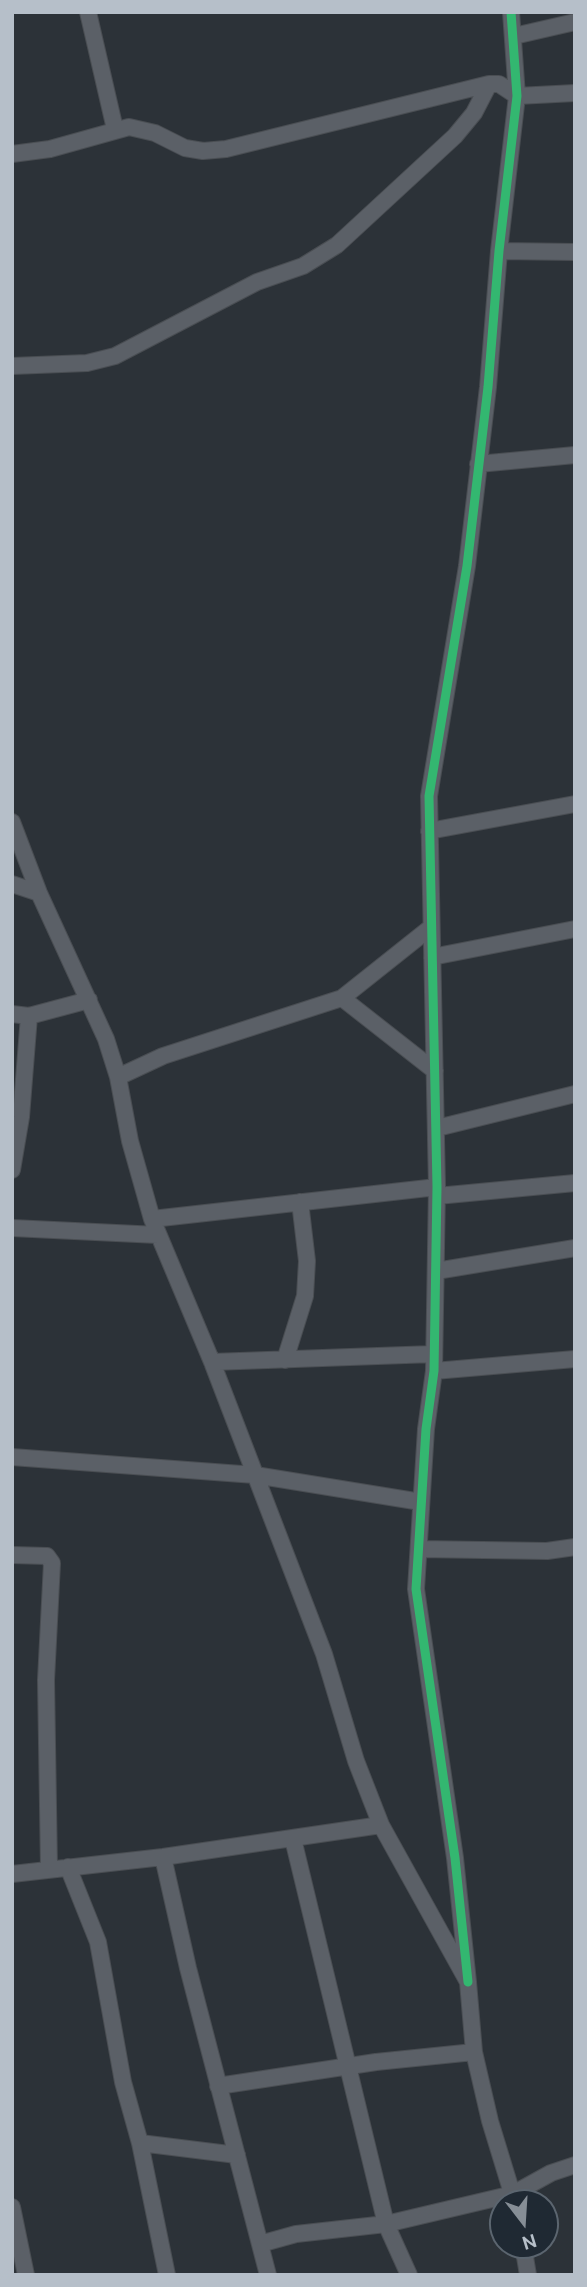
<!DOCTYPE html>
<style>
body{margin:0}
#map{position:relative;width:587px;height:2287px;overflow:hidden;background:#2c3238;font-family:Ubuntu,sans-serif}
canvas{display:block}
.frame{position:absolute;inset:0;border:14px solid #b6bfc9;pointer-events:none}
.north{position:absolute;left:489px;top:2189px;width:70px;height:70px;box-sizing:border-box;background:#1f2933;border:2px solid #5b656f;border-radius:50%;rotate:163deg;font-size:19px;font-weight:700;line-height:28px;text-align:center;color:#b6bfc9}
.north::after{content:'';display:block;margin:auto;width:24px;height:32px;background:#868e96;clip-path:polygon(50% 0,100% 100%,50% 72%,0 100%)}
</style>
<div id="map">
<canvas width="587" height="2287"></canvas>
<div class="frame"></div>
<div class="north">N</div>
</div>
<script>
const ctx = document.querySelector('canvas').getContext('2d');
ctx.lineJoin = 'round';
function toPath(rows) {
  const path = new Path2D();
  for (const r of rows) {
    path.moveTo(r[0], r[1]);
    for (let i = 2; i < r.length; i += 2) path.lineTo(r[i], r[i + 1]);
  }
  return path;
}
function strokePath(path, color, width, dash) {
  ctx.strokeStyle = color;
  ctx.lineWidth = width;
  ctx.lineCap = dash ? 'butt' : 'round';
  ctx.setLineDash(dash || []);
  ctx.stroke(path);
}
const minor = toPath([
 [88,12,115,129],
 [514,36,575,22],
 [12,154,50,149,129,127,155,133,185,148,203,151,226,149,489,84,499,84,517,96,575,93],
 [499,251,575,252],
 [12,366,87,363,115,356,257,282,303,266,337,245,455,136,474,113,489,84],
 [478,464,575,455],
 [12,822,39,893,106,1039,118,1077,130,1141,152,1219,212,1362,324,1654,356,1761,381,1825,468,1982,474,2052,490,2121,515,2203],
 [429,831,575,804],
 [12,884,39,893],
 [432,957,575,929],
 [342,998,435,1071],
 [12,1014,29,1016,89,1000],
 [118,1077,163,1056,342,998,430,928],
 [437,1128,575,1094],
 [12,1170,21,1117,29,1016],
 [437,1196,575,1183],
 [152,1219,437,1187],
 [12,1228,158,1235],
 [436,1271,575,1248],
 [285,1360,305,1296,307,1261,300,1202],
 [212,1362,433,1354],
 [434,1371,575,1359],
 [12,1457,255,1475,421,1502],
 [419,1549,547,1551,575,1547],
 [12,1555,47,1556,52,1563,46,1680,49,1869],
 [293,1839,386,2224,409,2275],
 [163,1857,188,1968,268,2275],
 [68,1867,98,1942,123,2082,140,2143,167,2275],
 [12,1874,163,1857,381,1825],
 [468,1982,455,1858,416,1589,426,1429,434,1371,437,1187,429,796,467,566,488,387,499,251,517,96,511,12],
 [218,2086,376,2062,474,2052],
 [140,2143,237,2155],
 [12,2207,26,2275],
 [260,2244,296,2234,386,2224,513,2194,551,2173,575,2165],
 [523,2245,528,2275]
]);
strokePath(minor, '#4a4e53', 18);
strokePath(minor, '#5b6067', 16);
strokePath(toPath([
 [468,1982,455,1858,416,1589,426,1429,434,1371,437,1187,429,796,467,566,488,387,499,251,517,96,511,12]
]), '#33b770', 9);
</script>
